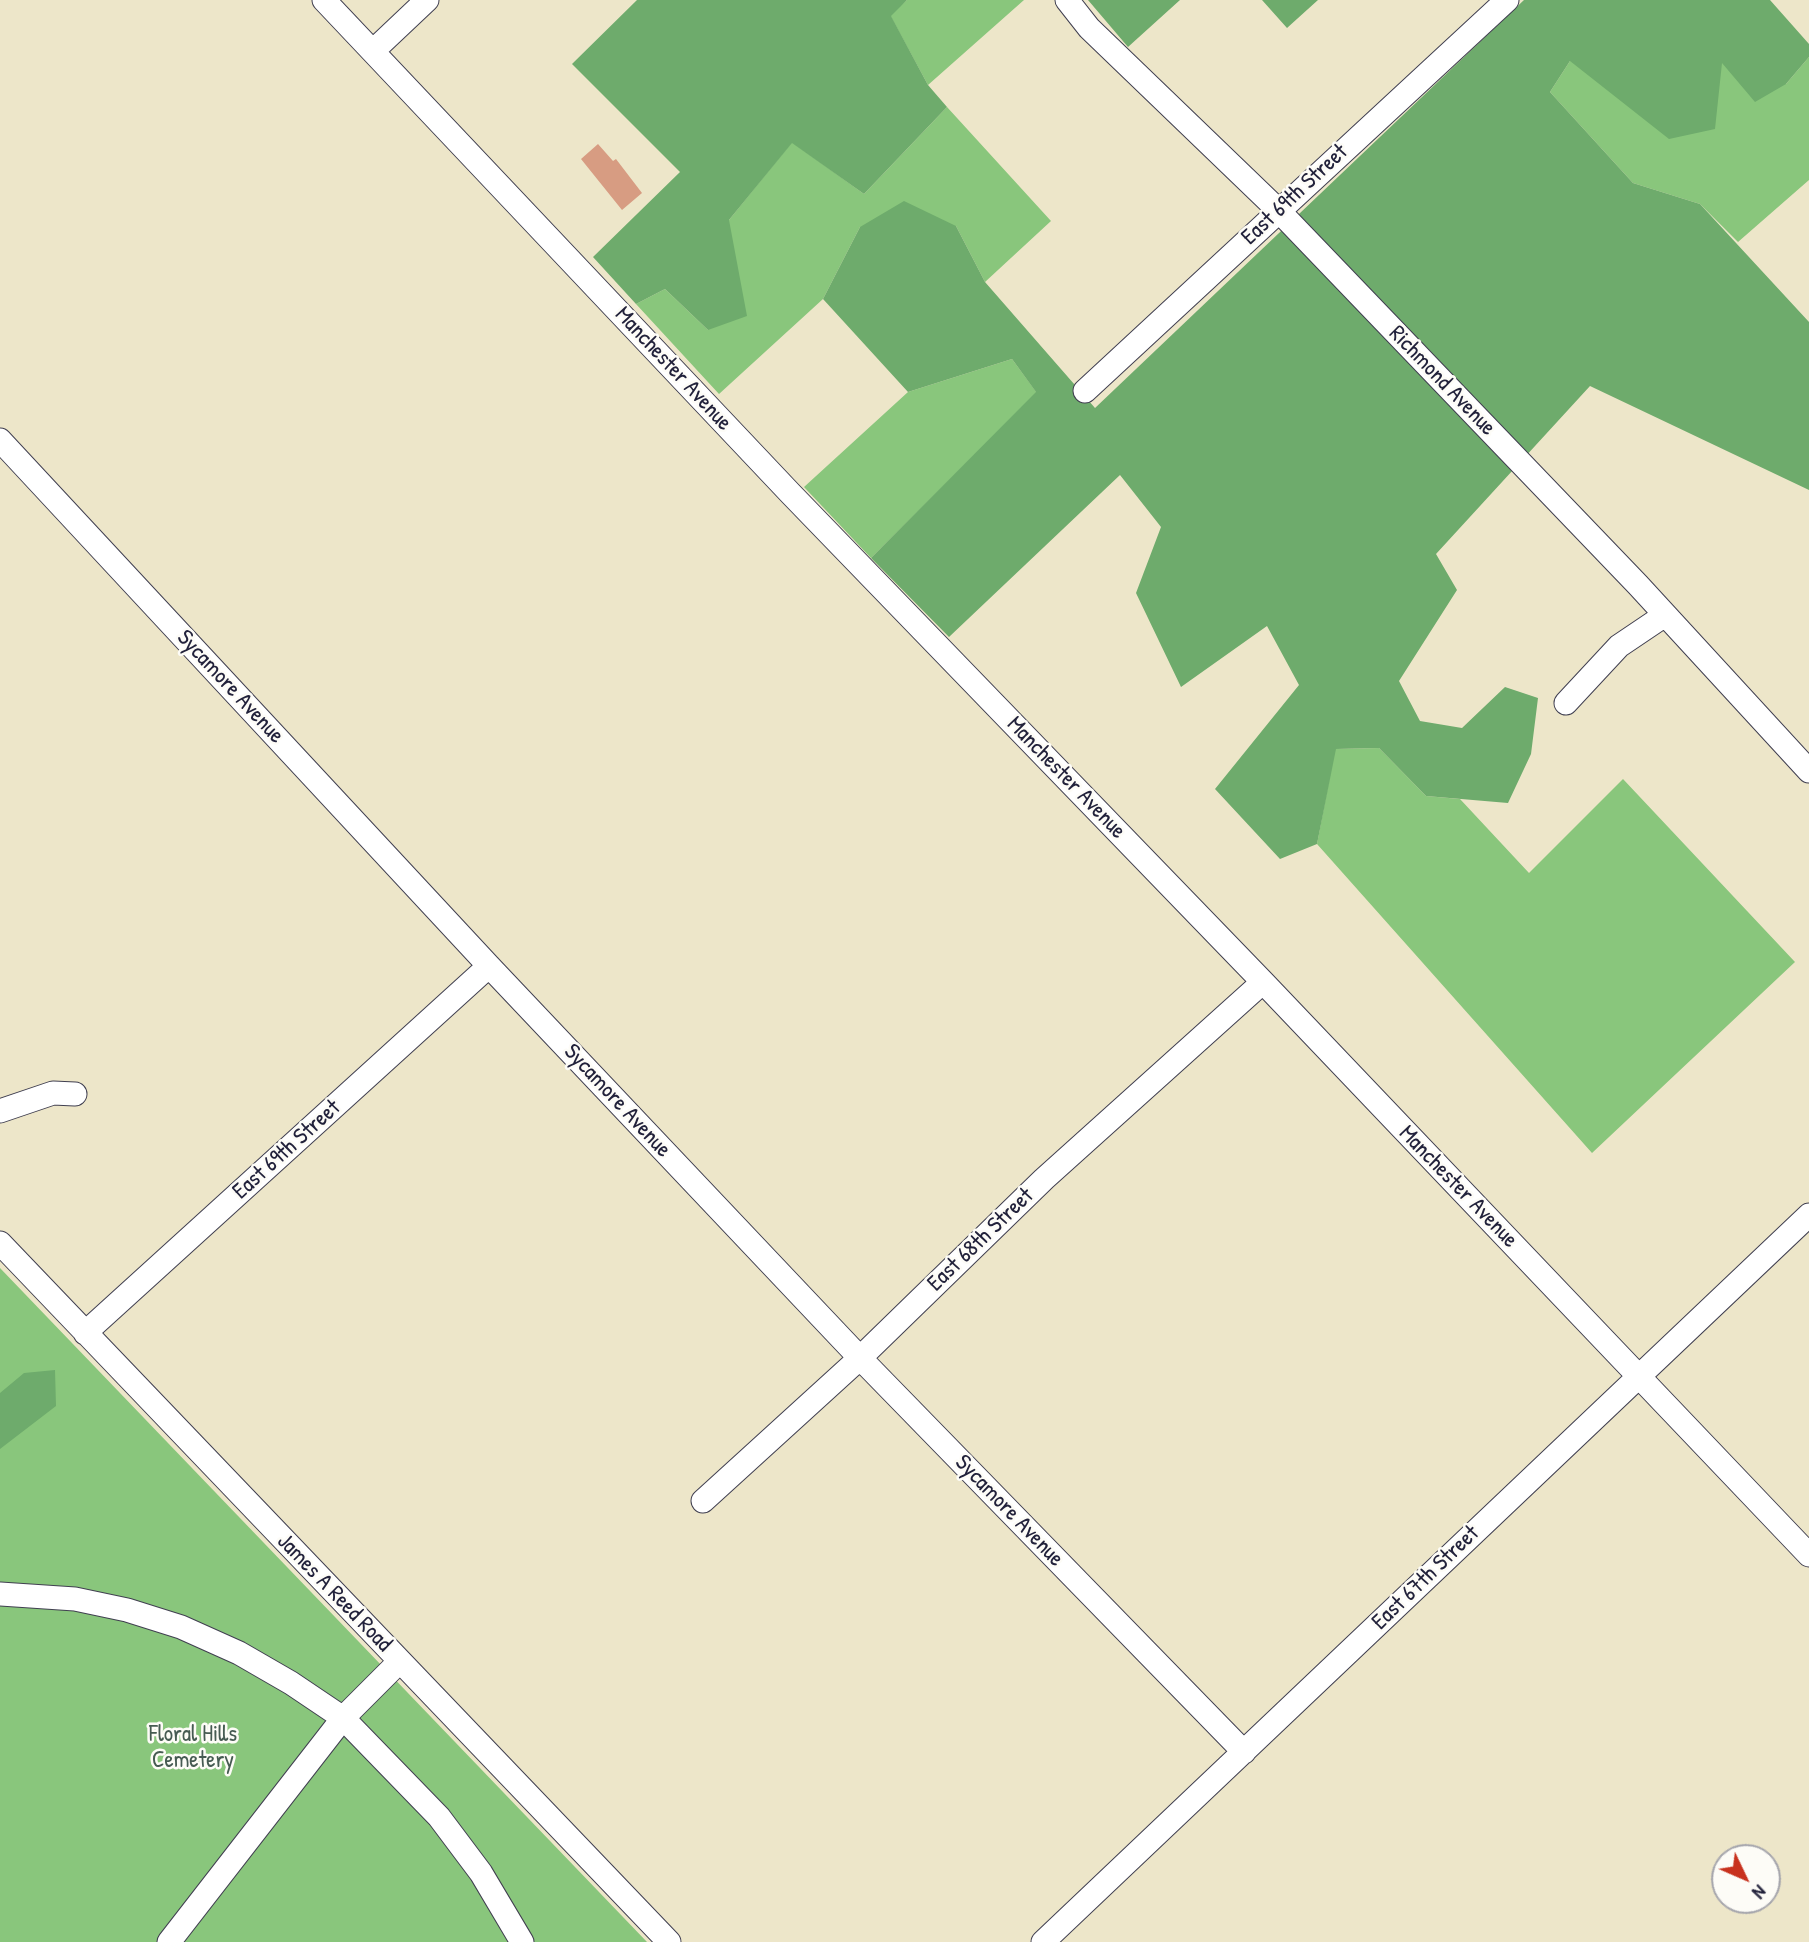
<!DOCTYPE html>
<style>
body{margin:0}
#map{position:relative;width:1809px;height:1942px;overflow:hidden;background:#ede6c9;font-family:"Patrick Hand",sans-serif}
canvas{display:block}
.north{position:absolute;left:1711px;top:1844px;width:70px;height:70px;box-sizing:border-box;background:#fdfcf7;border:2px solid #a5a5ac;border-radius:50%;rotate:134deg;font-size:19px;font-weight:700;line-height:28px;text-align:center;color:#22223b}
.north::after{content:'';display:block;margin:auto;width:24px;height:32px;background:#c8321e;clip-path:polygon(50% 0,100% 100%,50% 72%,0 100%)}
</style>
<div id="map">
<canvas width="1809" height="1942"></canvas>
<div class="north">N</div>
</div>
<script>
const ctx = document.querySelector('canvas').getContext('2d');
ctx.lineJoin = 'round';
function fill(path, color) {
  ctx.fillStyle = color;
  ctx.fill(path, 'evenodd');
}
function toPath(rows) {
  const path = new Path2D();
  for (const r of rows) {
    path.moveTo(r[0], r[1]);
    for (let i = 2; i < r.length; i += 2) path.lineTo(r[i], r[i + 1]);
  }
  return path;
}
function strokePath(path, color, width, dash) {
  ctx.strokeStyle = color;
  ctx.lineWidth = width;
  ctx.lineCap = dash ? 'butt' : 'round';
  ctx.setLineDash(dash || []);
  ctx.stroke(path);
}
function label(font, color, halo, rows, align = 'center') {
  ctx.font = font + ' "Patrick Hand",sans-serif';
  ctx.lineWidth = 5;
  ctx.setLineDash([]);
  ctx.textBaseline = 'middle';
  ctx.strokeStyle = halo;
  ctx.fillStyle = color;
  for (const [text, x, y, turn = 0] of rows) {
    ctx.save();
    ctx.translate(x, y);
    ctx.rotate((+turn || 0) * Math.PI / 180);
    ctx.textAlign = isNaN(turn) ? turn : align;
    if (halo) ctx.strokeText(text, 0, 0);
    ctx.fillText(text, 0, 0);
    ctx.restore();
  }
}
fill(toPath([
 [907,0,1024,0,928,85,890,15],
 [1809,57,1809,180,1738,242,1700,204,1633,183,1550,92,1570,61,1722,62,1786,84],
 [947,107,1051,221,985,282,956,226,860,227,823,299,719,394,636,304,665,289,708,330,729,220,792,142,864,194],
 [1012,359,1037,393,871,558,804,487,908,392],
 [1379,748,1426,796,1460,799,1529,873,1623,779,1795,962,1592,1153,1317,844,1335,749],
 [0,1268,647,1942,0,1942]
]), '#89c67c');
fill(toPath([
 [637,0,907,0,891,16,928,85,947,107,864,194,792,143,729,220,747,316,708,330,665,289,636,304,593,257,680,172,572,64],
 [1088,0,1180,0,1128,47],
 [1262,0,1318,0,1287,28],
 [1524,0,1770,0,1809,44,1809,57,1786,84,1755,102,1722,63,1715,129,1669,139,1570,61,1550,92,1633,183,1700,204,1809,322,1809,490,1590,386,1436,554,1457,590,1399,681,1420,721,1462,728,1505,687,1538,698,1531,754,1508,803,1426,796,1379,748,1336,749,1317,844,1280,859,1215,789,1299,685,1267,626,1181,687,1136,593,1161,527,1120,475,949,637,871,558,1036,392,1012,359,908,392,823,299,860,227,904,201,956,226,985,282,1095,408],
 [55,1370,56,1406,0,1449,0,1393,24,1373]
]), '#6eab6c');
fill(toPath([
 [598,144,613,161,616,159,642,193,622,210,581,159]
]), '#d79c82');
const minor = toPath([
 [324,0,791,494,1263,982,1809,1555],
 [1067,0,1089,28,1278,210,1638,585,1809,771],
 [373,51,427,0],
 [1085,391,1507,0],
 [0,440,489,966,860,1358,1244,1752],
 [1566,703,1619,646,1665,615],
 [0,1111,53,1093,75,1094],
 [0,1243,669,1942],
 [85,1333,489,966],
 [703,1501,860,1358,1044,1179,1263,982],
 [0,1594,75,1599,127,1610,181,1627,239,1653,291,1683,343,1718,439,1817,481,1873,522,1942],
 [169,1942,343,1718,400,1661],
 [1043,1942,1809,1215]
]);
strokePath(minor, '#403f50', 25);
strokePath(minor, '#fff', 23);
label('23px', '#22223b', '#fdfcf7', [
 ["East 69th Street",1295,195,-43],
 ["Manchester Avenue",673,369,47],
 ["Richmond Avenue",1442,381,46],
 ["Sycamore Avenue",230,687,47],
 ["Manchester Avenue",1066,778,46],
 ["Sycamore Avenue",617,1101,47],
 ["East 69th Street",287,1150,-42],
 ["Manchester Avenue",1458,1187,46],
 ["East 68th Street",981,1240,-44],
 ["Sycamore Avenue",1009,1511,46],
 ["East 67th Street",1426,1578,-44],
 ["James A Reed Road",334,1593,46]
]);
label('23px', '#465b52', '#fdfcf7', [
 ["Floral Hills",193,1735],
 ["Cemetery",193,1761]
]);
</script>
